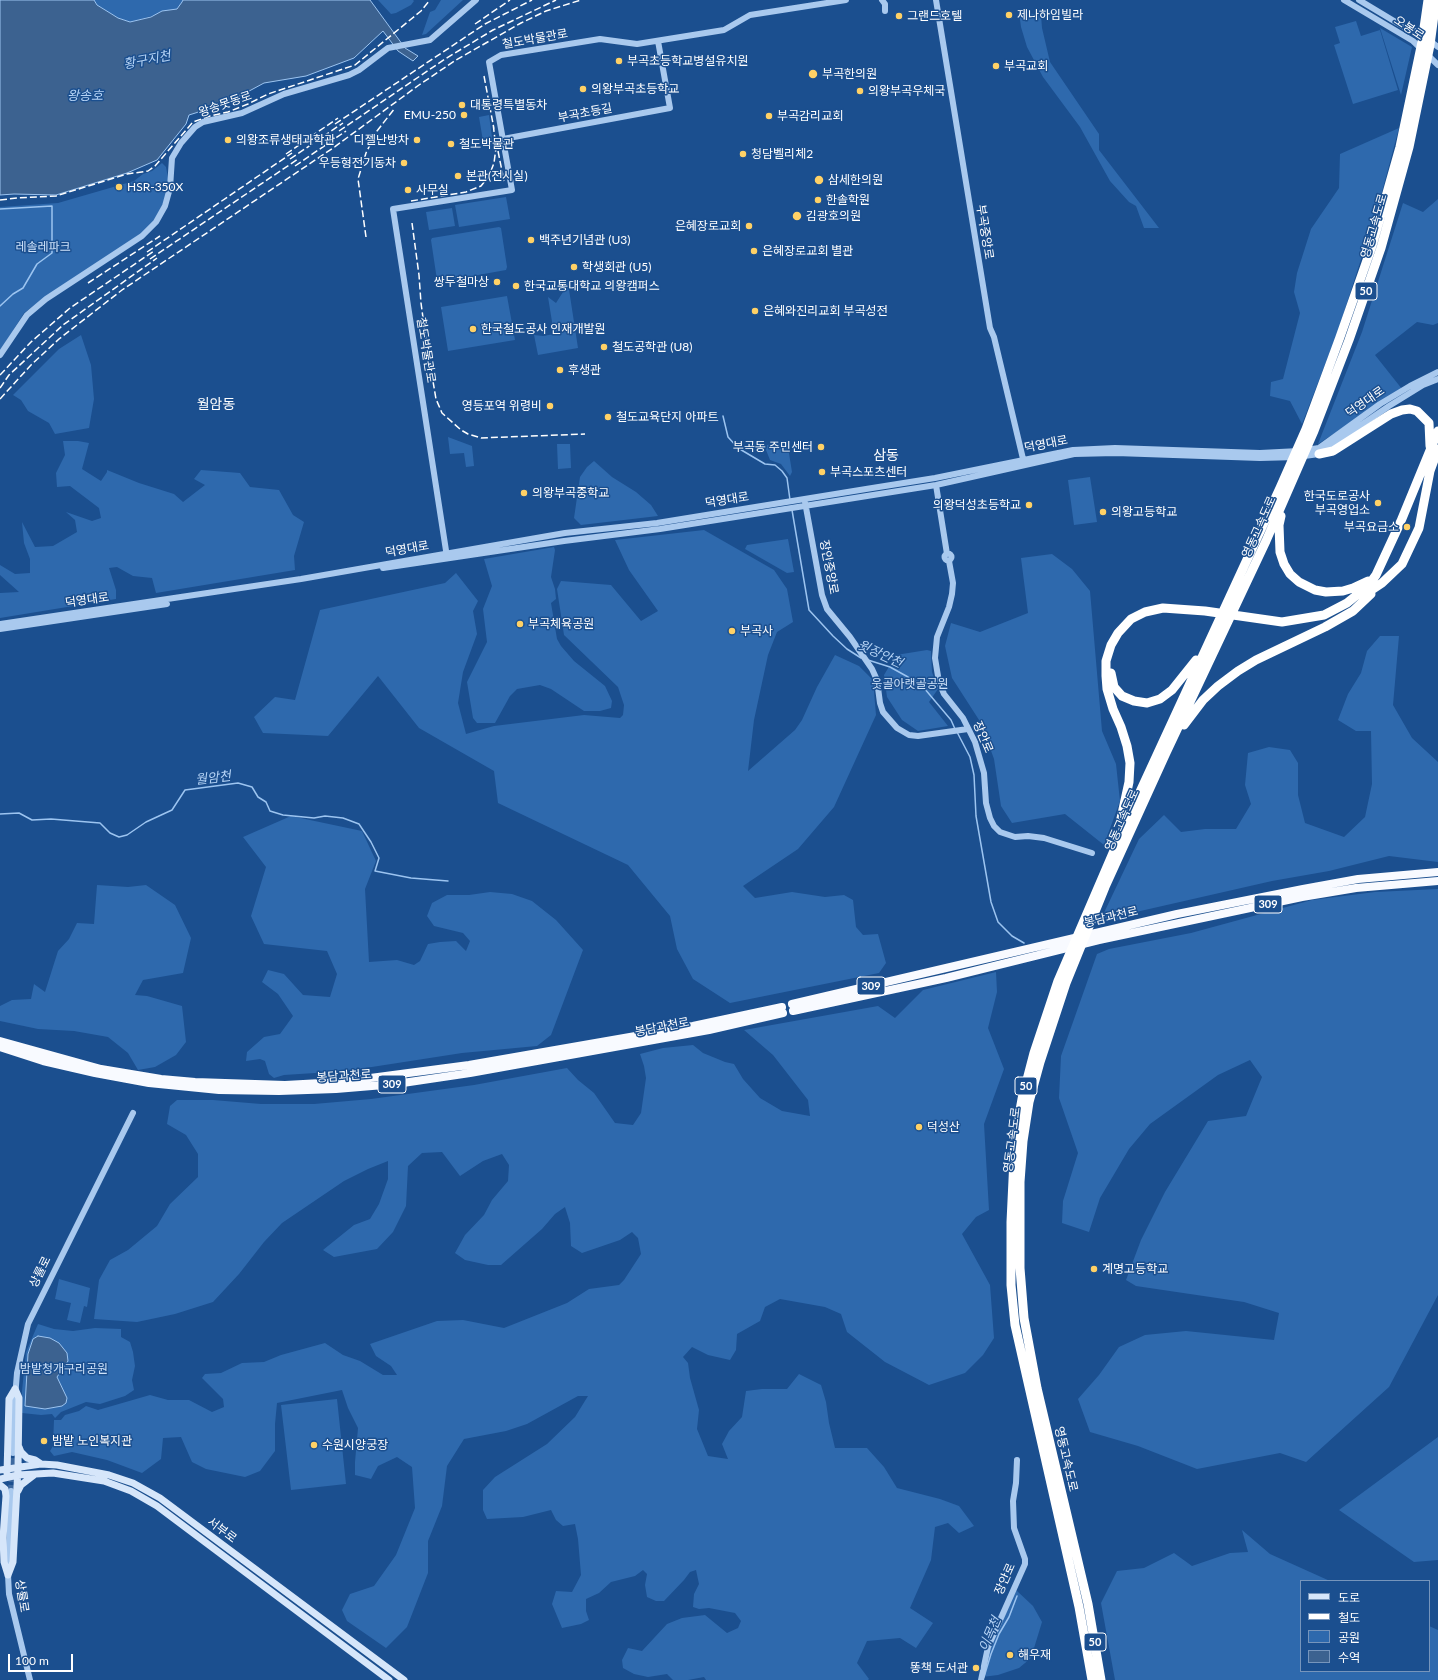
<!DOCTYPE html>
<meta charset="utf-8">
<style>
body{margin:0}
#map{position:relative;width:1438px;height:1680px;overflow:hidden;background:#1b4f8f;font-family:Lato,"Noto Sans KR",sans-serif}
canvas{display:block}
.legend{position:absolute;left:1300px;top:1580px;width:130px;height:92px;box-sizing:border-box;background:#1b4f8f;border:1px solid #7695bc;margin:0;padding:5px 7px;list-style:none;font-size:12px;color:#fff}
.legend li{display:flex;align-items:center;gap:8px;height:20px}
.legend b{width:20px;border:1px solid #7695bc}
.scale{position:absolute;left:8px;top:1654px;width:65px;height:18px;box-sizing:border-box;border:2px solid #fff;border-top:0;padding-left:5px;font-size:12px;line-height:14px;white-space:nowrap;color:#fff;-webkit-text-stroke:3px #1b4f8f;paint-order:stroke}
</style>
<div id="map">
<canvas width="1438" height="1680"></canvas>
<ul class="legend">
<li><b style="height:5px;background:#d6e6fa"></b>도로</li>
<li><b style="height:5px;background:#fff"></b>철도</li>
<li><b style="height:11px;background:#2e69ad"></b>공원</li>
<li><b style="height:11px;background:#3c6290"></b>수역</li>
</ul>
<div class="scale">100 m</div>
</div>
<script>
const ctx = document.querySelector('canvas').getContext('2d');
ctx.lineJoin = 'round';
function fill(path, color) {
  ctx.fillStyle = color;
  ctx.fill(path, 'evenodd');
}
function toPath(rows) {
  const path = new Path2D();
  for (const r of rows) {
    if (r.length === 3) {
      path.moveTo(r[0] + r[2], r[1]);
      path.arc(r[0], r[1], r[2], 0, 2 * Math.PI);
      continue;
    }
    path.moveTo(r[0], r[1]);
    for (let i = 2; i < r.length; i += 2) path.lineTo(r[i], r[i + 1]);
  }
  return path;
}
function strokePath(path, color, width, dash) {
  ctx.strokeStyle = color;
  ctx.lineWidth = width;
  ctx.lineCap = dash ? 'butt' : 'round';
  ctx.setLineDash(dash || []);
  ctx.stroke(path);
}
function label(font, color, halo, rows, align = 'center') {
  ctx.font = font + ' Lato,"Noto Sans KR",sans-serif';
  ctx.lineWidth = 3;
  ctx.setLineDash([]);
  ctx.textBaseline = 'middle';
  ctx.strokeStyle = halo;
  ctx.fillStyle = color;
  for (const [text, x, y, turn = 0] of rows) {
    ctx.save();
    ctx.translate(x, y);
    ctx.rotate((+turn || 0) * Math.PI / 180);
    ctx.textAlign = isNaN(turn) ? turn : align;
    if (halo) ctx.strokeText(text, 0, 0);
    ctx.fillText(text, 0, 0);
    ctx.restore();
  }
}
fill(toPath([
 [94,0,183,0,183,2,177,9,130,22,118,18,110,13,97,5],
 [378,0,413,0,414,1,411,5,396,13,391,14],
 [441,0,463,0,426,34,422,35,430,12,435,10],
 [1019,12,1041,15,1042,28,1050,62,1099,134,1099,150,1159,228,1144,228,1136,206,1129,202,1110,181,1080,127,1043,77,1027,47,1021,27],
 [1356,21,1361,36,1380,30,1398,90,1353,104,1334,45,1340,43,1335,27],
 [1380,28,1412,47,1401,95],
 [489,115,493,145,484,147,479,117],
 [1399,128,1379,203,1338,331,1302,424,1290,401,1270,396,1271,382,1283,379,1300,313,1294,292,1297,273,1311,229,1339,188,1340,154],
 [162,163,166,167,168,178,168,189,163,204,153,222,141,234,44,298,24,313,0,351,0,207,58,203,134,181,143,174,152,171],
 [506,197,510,219,459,227,455,205],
 [1438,199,1438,323,1433,325,1417,322,1375,355,1402,389,1318,444,1362,332,1403,203,1423,212],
 [452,208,455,226,429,230,426,212],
 [499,227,501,228,507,267,506,270,439,282,437,280,431,240,432,238],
 [568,283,578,348,538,355,534,335,543,336,554,334,548,297,556,303,563,292,554,286],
 [507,296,515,340,448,351,441,307],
 [81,335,91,365,94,399,89,428,55,434,49,423,28,411,21,400,13,395,59,349],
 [448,437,472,446,474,466,466,467,464,453,450,454],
 [63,441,78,441,89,443,82,469,101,481,107,472,107,470,139,483,174,494,183,502,205,485,194,479,201,470,240,473,250,487,279,490,293,515,304,522,294,556,295,570,156,593,152,578,133,576,117,567,109,568,116,590,116,599,0,618,0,593,19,592,0,575,0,565,15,574,30,573,30,559,24,543,22,522,35,547,53,546,77,532,75,520,66,512,92,521,101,518,99,508,70,486,57,487,56,473,65,455],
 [785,443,788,447,792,472,790,476,781,464,770,460,766,450,767,445],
 [557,444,570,444,571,468,558,469],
 [594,461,612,477,636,492,651,505,658,516,581,525,574,518,580,477,587,467],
 [1090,477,1097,522,1074,525,1068,480],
 [704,530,774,570,787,589,793,622,777,632,768,655,754,720,748,771,795,730,802,720,817,687,835,655,859,666,873,680,876,715,834,807,798,849,743,886,755,898,792,892,825,897,844,895,853,900,856,927,863,935,878,934,886,963,879,973,730,1003,693,979,677,949,670,916,628,865,498,803,494,771,419,728,378,676,328,736,263,733,254,717,275,697,295,700,320,610,445,583,456,573,478,601,473,611,477,634,463,672,458,703,466,734,494,726,584,715,620,718,623,715,624,705,618,687,564,635,557,589,561,581,611,585,641,621,658,611,629,570,615,540],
 [788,539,794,572,787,573,745,549,747,545],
 [554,547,555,550,551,577,555,589,556,599,551,603,557,639,561,646,574,661,605,686,612,701,611,708,600,711,584,711,551,689,540,685,517,689,510,696,495,723,477,723,473,718,467,682,487,642,483,609,492,586,484,559],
 [1052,554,1072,569,1090,591,1102,731,1116,764,1120,801,1104,845,1065,814,1012,823,1001,806,994,759,981,723,952,678,945,646,951,623,980,632,1028,613,1021,558],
 [1380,636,1399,636,1393,705,1412,738,1438,762,1438,862,1389,856,1329,871,1272,881,1136,912,1123,920,1113,920,1102,917,1139,839,1164,815,1181,832,1205,829,1236,829,1251,804,1245,785,1248,753,1269,747,1290,750,1298,763,1298,795,1305,823,1344,837,1365,817,1372,784,1371,731,1356,731,1338,720,1348,694,1361,673,1367,651],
 [927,650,931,651,932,672,938,689,929,702,948,726,918,731,902,720,887,697,884,675,896,655],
 [291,816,362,831,376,861,365,889,369,962,397,960,414,965,420,961,428,944,440,942,456,941,466,951,470,941,463,933,434,926,427,916,432,903,447,895,469,895,490,892,512,894,532,901,556,920,583,950,551,1035,537,1046,462,1053,346,1071,284,1075,274,1078,269,1074,265,1061,260,1059,246,1061,247,1052,264,1037,280,1034,293,1016,278,994,262,982,268,970,284,974,303,995,330,997,337,974,327,951,264,944,251,916,266,867,243,837],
 [97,885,128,887,146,885,175,905,191,938,183,973,143,980,135,995,147,996,182,1006,186,1042,176,1055,155,1067,138,1070,128,1053,108,1037,74,1031,38,1029,0,1021,0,1006,12,1000,31,999,34,984,45,992,58,951,69,939,77,923,94,924],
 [1438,889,1438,1295,1389,1387,1306,1462,1280,1453,1197,1469,1138,1446,1090,1432,1078,1399,1099,1375,1119,1347,1145,1335,1186,1331,1274,1340,1279,1313,1244,1302,1136,1286,1126,1280,1141,1240,1165,1192,1208,1121,1246,1116,1262,1077,1250,1060,1218,1075,1150,1124,1129,1149,1100,1198,1089,1232,1062,1223,1063,1201,1078,1153,1059,1098,1061,1056,1097,954,1109,949,1191,933,1312,900,1375,892],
 [996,972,997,992,988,1028,1004,1069,984,1124,989,1210,976,1217,962,1234,990,1285,994,1338,983,1355,965,1373,929,1385,885,1362,847,1332,841,1314,825,1307,780,1299,765,1307,760,1321,737,1334,736,1350,730,1360,708,1355,692,1347,683,1357,688,1363,690,1378,699,1410,697,1429,708,1456,728,1459,722,1444,729,1431,742,1417,746,1391,762,1389,787,1389,799,1374,821,1385,826,1402,829,1423,835,1448,867,1448,884,1467,897,1488,940,1499,959,1506,974,1526,959,1533,948,1523,935,1527,931,1560,910,1608,933,1623,916,1648,900,1638,867,1641,857,1663,869,1679,868,1680,706,1680,704,1677,688,1680,673,1680,667,1674,648,1677,634,1674,623,1668,622,1660,628,1648,642,1651,667,1624,682,1618,705,1615,727,1633,738,1628,741,1621,735,1613,709,1608,699,1609,693,1607,694,1594,699,1584,696,1570,690,1572,684,1580,664,1601,656,1601,647,1597,645,1585,647,1574,643,1570,635,1576,611,1582,599,1593,586,1599,586,1611,589,1620,581,1624,562,1628,552,1604,556,1591,572,1592,581,1575,578,1539,575,1524,563,1526,556,1520,551,1510,523,1517,487,1519,483,1510,483,1490,495,1477,547,1444,575,1417,588,1396,578,1396,527,1424,506,1431,464,1439,447,1466,442,1506,428,1541,428,1573,407,1627,386,1648,347,1621,342,1610,350,1594,374,1586,396,1555,415,1508,412,1467,397,1457,378,1466,371,1479,355,1475,355,1462,358,1428,348,1408,342,1390,277,1403,275,1424,275,1451,260,1471,245,1477,206,1469,192,1462,181,1437,163,1438,161,1459,142,1473,107,1460,72,1452,54,1456,50,1451,53,1446,54,1420,61,1420,65,1415,79,1411,86,1406,98,1410,150,1395,168,1400,189,1400,212,1412,224,1407,223,1399,202,1378,205,1374,221,1373,242,1363,264,1362,281,1355,325,1343,343,1355,360,1361,383,1375,397,1375,391,1366,376,1356,370,1344,437,1321,463,1320,504,1328,567,1303,589,1289,619,1285,624,1280,641,1254,638,1238,632,1232,620,1240,582,1253,571,1246,570,1223,565,1207,555,1214,542,1229,501,1265,488,1265,465,1260,455,1253,465,1235,484,1215,492,1200,508,1181,509,1165,502,1154,483,1161,460,1176,442,1152,422,1153,408,1166,406,1206,393,1232,377,1249,334,1257,323,1250,354,1225,370,1219,379,1204,388,1179,388,1161,368,1169,344,1181,282,1223,264,1242,239,1274,213,1302,175,1314,137,1322,94,1319,99,1280,110,1260,128,1250,157,1226,170,1204,198,1177,198,1154,186,1135,167,1124,170,1106,177,1100,213,1100,261,1104,314,1104,371,1099,474,1085,567,1068,578,1080,594,1093,615,1123,633,1125,641,1113,646,1078,644,1066,640,1054,663,1048,693,1045,703,1053,725,1062,734,1064,743,1079,760,1098,782,1111,810,1116,808,1100,773,1055,744,1030,878,1006,895,1018,923,990],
 [59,1279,90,1288,87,1307,84,1306,80,1323,67,1320,71,1303,55,1299],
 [38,1324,54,1329,73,1331,95,1328,121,1329,121,1337,130,1342,133,1352,135,1366,132,1380,134,1390,125,1396,100,1404,86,1402,61,1412,55,1418,52,1414,41,1415,22,1413,22,1391,26,1352],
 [337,1399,346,1484,291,1490,281,1405],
 [1438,1437,1438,1560,1414,1562,1339,1510],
 [1242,1530,1270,1554,1330,1581,1301,1581,1301,1671,1429,1671,1429,1626,1438,1630,1438,1680,1115,1680,1101,1603,1117,1571,1144,1568,1174,1553,1192,1566,1230,1553,1248,1552],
 [1016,1590,1033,1606,1042,1622,1031,1658,1019,1668,998,1675,982,1677,990,1648]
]), '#2e69ad');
const water = toPath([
 [0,0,94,0,97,5,110,13,118,18,130,22,151,17,162,11,177,9,182,2,183,0,370,0,405,48,418,56,413,61,398,51,383,31,354,58,306,76,264,83,227,103,189,115,186,124,157,160,127,173,56,195,14,194,0,195,0,0],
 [38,1336,50,1338,59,1343,67,1353,68,1361,57,1377,67,1398,66,1403,62,1406,45,1409,25,1406,28,1354,33,1339,38,1336]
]);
fill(water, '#3c6290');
strokePath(water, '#9cc4f0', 1);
strokePath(toPath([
 [0,209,52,206,52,253,37,264,23,288,13,294,0,306],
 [723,416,728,437,738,448,765,464,775,465,782,471,787,478,790,500],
 [792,510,809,610,833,636,847,649,861,658],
 [868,660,890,667,908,677,924,688,951,720,955,729],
 [957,732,970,757,974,775,976,816,991,902,998,922,1012,936,1024,943],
 [0,814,19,813,32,820,51,819,100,823,110,833,119,837,127,835,146,822,172,810,185,790,238,783,252,787,258,797,266,802,270,811,283,815,314,818,325,816,343,818,359,824,371,842,379,858,375,871,411,878,448,881],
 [984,1677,991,1654,999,1634,1009,1617,1017,1596]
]), '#9cc4f0', 1.5);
strokePath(toPath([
 [11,1491,13,1453]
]), '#3d69a0', 6, [6, 3]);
strokePath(toPath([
 [882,0,885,4,885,11],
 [936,0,990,328,994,337,1024,463],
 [1344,0,1413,41,1438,65],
 [1359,0,1404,27,1420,33,1438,47],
 [503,139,670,108,658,41],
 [0,355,27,315,46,299,142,236,156,222,165,206,170,188,172,158,181,143,195,127,203,122,242,113,284,94,349,75,359,70,388,48,430,40,476,0],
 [936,485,947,554],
 [805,502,822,595,827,609,850,637,872,669,877,680,880,703,883,712,897,728,909,735,918,736,968,729],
 [948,557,3.5],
 [447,557,393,209,512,190,489,62,501,55,600,39,637,44,724,30,750,15,846,0],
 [949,561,953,583,952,594,949,607,937,637,935,658,939,682,944,694,963,718,975,742,984,773,986,803,990,818,994,826,1000,832,1015,837,1028,836,1044,838,1092,853],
 [383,568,564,541,660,529,936,485,1074,454,1116,453,1260,458,1297,457,1319,454,1389,406,1423,385,1438,379],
 [0,624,301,579,565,533,657,523,866,489,935,478,1073,450,1115,448,1260,453,1299,451,1319,448,1380,404,1410,386,1438,372],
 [0,629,167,604],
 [13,1453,14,1410,17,1373,28,1324,133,1113],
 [11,1491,8,1575,9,1594,30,1680],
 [981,1680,988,1647,1025,1564,1025,1559,1014,1528,1013,1501,1016,1483,1017,1460]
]), '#a9c9ee', 6);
strokePath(toPath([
 [19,1447,21,1452,27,1458,35,1460,41,1464],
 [0,1470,41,1464,57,1465,109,1475,133,1483,160,1498,404,1680],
 [7,1473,9,1399,15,1389],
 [0,1479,18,1475,53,1473,104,1481,131,1491,157,1506,389,1680],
 [0,1485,5,1489,6,1496,3,1538,4,1562,8,1575],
 [18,1491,21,1485,34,1475],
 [8,1575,13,1562,18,1468,19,1398,15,1389]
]), '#d6e6fa', 7);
strokePath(toPath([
 [792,1004,1177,914,1303,889,1358,879,1438,872],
 [793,1011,946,978,1099,940,1302,897,1356,888,1438,881],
 [0,1041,101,1069,161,1079,195,1082,285,1085,340,1082,469,1065,693,1026,782,1007],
 [0,1047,43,1061,95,1073,149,1083,219,1090,279,1091,336,1089,396,1084,470,1073,709,1030,783,1013]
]), '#f8faff', 8);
strokePath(toPath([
 [1319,454,1333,451,1391,414,1402,410,1410,409,1417,411,1429,423,1430,446],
 [1281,516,1279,525,1280,552,1284,564,1290,574,1299,582,1315,590,1326,592,1343,591,1353,588,1368,581],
 [1364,595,1382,583,1402,564,1419,528,1430,471,1438,449],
 [1111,673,1114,687,1122,696,1134,701,1147,703,1160,699,1172,690,1196,660],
 [1184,725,1203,700,1218,686,1238,671,1256,660,1325,627,1353,611,1371,594],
 [1120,823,1129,782,1130,763,1127,746,1121,727,1113,709,1107,689,1106,676,1106,661,1111,645,1118,633,1131,619,1145,612,1163,608,1205,611,1282,622,1324,615,1347,603,1368,586,1376,575,1401,521,1438,431],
 [1092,1680,1079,1607,1015,1325,1011,1285,1011,1222,1015,1138,1022,1099,1034,1053,1058,981,1128,818,1280,488,1306,429,1340,337,1372,246,1400,147,1422,42,1428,0],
 [1101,1680,1088,1604,1037,1388,1024,1318,1020,1268,1020,1182,1023,1141,1029,1102,1040,1062,1066,983,1105,887,1166,753,1266,541,1314,431,1349,340,1381,248,1409,147,1430,45,1436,0]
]), '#fff', 9);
strokePath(toPath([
 [475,24,510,0],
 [484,76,494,129],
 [335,124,485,24,532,0],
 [339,131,445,59,493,30,556,0],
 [498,151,504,181],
 [286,154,338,118],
 [290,159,343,123],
 [295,166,346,131],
 [0,200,17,198,56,196,127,174,148,171,155,166,193,122,210,116,228,112,248,104,268,94,355,65,421,11,430,0],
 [411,201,466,192,481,186,489,176,494,163,496,148,493,123],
 [412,223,419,275,421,303,426,340,436,399,442,413,461,430,468,434,481,438,585,434],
 [366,237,358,179,366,153,377,131,395,108],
 [147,252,292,153],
 [150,259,298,159],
 [88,283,160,236],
 [0,375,31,342,70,308,154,251],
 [0,388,9,375,63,325,157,258],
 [0,399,31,365,59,339,122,290,333,148,419,85,456,60,521,23,546,11,581,0]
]), '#fff', 1.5, [7, 3]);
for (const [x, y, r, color] of [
 [1009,15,4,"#ffd166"],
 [899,16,4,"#ffd166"],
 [619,61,4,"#ffd166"],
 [996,66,4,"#ffd166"],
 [813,74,5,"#ffd166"],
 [583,89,4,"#ffd166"],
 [860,91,4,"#ffd166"],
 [462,105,4,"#ffd166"],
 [464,115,4,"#ffd166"],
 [769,116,4,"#ffd166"],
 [228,140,4,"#ffd166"],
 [417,140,4,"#ffd166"],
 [451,144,4,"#ffd166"],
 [743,154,4,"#ffd166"],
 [404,163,4,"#ffd166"],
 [458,176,4,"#ffd166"],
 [819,180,5,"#ffd166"],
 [119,187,4,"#ffd166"],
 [408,190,4,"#ffd166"],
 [818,200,4,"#ffd166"],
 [797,216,5,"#ffd166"],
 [749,226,4,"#ffd166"],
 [531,240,4,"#ffd166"],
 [754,251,4,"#ffd166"],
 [574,267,4,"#ffd166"],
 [497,282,4,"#ffd166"],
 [516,286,4,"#ffd166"],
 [755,311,4,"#ffd166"],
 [473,329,4,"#ffd166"],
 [604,347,4,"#ffd166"],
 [560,370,4,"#ffd166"],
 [550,406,4,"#ffd166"],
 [608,417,4,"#ffd166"],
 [821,447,4,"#ffd166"],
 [822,472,4,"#ffd166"],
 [524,493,4,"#ffd166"],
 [1378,503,4,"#ffd166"],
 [1029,505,4,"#ffd166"],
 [1103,512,4,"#ffd166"],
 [1407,527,4,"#ffd166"],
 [520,624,4,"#ffd166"],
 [732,631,4,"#ffd166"],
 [919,1127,4,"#ffd166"],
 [1094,1269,4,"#ffd166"],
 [44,1441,4,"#ffd166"],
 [314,1445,4,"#ffd166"],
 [1010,1655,4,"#ffd166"],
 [976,1668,4,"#ffd166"]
]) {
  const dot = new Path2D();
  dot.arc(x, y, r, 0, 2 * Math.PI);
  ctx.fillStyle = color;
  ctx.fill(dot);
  strokePath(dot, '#1b4f8f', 1.5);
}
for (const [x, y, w] of [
 [1366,291,22],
 [1268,904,28],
 [871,986,28],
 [392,1084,28],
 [1026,1086,22],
 [1095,1642,22]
]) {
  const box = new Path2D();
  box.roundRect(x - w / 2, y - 9, w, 18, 3);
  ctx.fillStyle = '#1b4f8f';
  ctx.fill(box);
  strokePath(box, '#fff', 1);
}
label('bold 11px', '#fff', null, [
 ["50",1366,291],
 ["309",1268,904],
 ["309",871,986],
 ["309",392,1084],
 ["50",1026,1086],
 ["50",1095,1642]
]);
label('12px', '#fff', '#1b4f8f', [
 ["제나하임빌라",1017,15],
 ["그랜드호텔",907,16],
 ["부곡초등학교병설유치원",627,61],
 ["부곡교회",1004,66],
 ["부곡한의원",822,74],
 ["의왕부곡초등학교",591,89],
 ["의왕부곡우체국",868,91],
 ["대통령특별동차",470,105],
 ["EMU-250",456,115,"right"],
 ["부곡감리교회",777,116],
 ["의왕조류생태과학관",236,140],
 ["디젤난방차",409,140,"right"],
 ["철도박물관",459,144],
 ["청담벨리체2",751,154],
 ["우등형전기동차",396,163,"right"],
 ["본관(전시실)",466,176],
 ["삼세한의원",828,180],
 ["HSR-350X",127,187],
 ["사무실",416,190],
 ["한솔학원",826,200],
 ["김광호의원",806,216],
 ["은혜장로교회",741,226,"right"],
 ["백주년기념관 (U3)",539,240],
 ["은혜장로교회 별관",762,251],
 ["학생회관 (U5)",582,267],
 ["쌍두철마상",489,282,"right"],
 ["한국교통대학교 의왕캠퍼스",524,286],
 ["은혜와진리교회 부곡성전",763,311],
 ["한국철도공사 인재개발원",481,329],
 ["철도공학관 (U8)",612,347],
 ["후생관",568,370],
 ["영등포역 위령비",542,406,"right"],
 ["철도교육단지 아파트",616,417],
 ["부곡동 주민센터",813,447,"right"],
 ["부곡스포츠센터",830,472],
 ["의왕부곡중학교",532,493],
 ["한국도로공사",1370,496,"right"],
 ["부곡영업소",1370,510,"right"],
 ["의왕덕성초등학교",1021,505,"right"],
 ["의왕고등학교",1111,512],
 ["부곡요금소",1399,527,"right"],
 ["부곡체육공원",528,624],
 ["부곡사",740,631],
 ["덕성산",927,1127],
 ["계명고등학교",1102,1269],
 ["밤밭 노인복지관",52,1441],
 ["수원시양궁장",322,1445],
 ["해우재",1018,1655],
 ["똥책 도서관",968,1668,"right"]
], 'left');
label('12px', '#fff', '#1b4f8f', [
 ["오봉로",1409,28,34],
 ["철도박물관로",535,39,-10],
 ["왕송못동로",225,104,-19],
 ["부곡초등길",585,113,-11],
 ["영동고속도로",1374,226,-74],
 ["부곡중앙로",985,232,81],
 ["철도박물관로",426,350,81],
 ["덕영대로",1365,402,-35],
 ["덕영대로",1046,444,-11],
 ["덕영대로",727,500,-9],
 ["영동고속도로",1259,527,-66],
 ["덕영대로",407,549,-10],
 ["장안중앙로",829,567,79],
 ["덕영대로",87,600,-8],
 ["장안로",983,737,67],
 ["영동고속도로",1122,820,-66],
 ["봉담과천로",1111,917,-13],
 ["봉담과천로",662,1027,-11],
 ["봉담과천로",344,1076,-4],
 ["영동고속도로",1012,1140,-83],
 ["상률로",40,1272,-64],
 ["영동고속도로",1066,1459,77],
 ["서부로",222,1530,37],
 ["장안로",1005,1579,-66],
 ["상률로",22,1596,81]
]);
label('12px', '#cfe3fa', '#1b4f8f', [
 ["레솔레파크",43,247],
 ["웃골아랫골공원",910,684],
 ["밤밭청개구리공원",64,1369]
]);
label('italic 13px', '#b5d3f5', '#1b4f8f', [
 ["황구지천",147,60,-11],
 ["왕송호",85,96],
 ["윗장안천",880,654,25],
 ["월암천",213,778,-7],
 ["이목천",990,1634,-67]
]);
label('14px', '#fff', '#1b4f8f', [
 ["월암동",216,404],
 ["삼동",886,455]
]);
</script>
